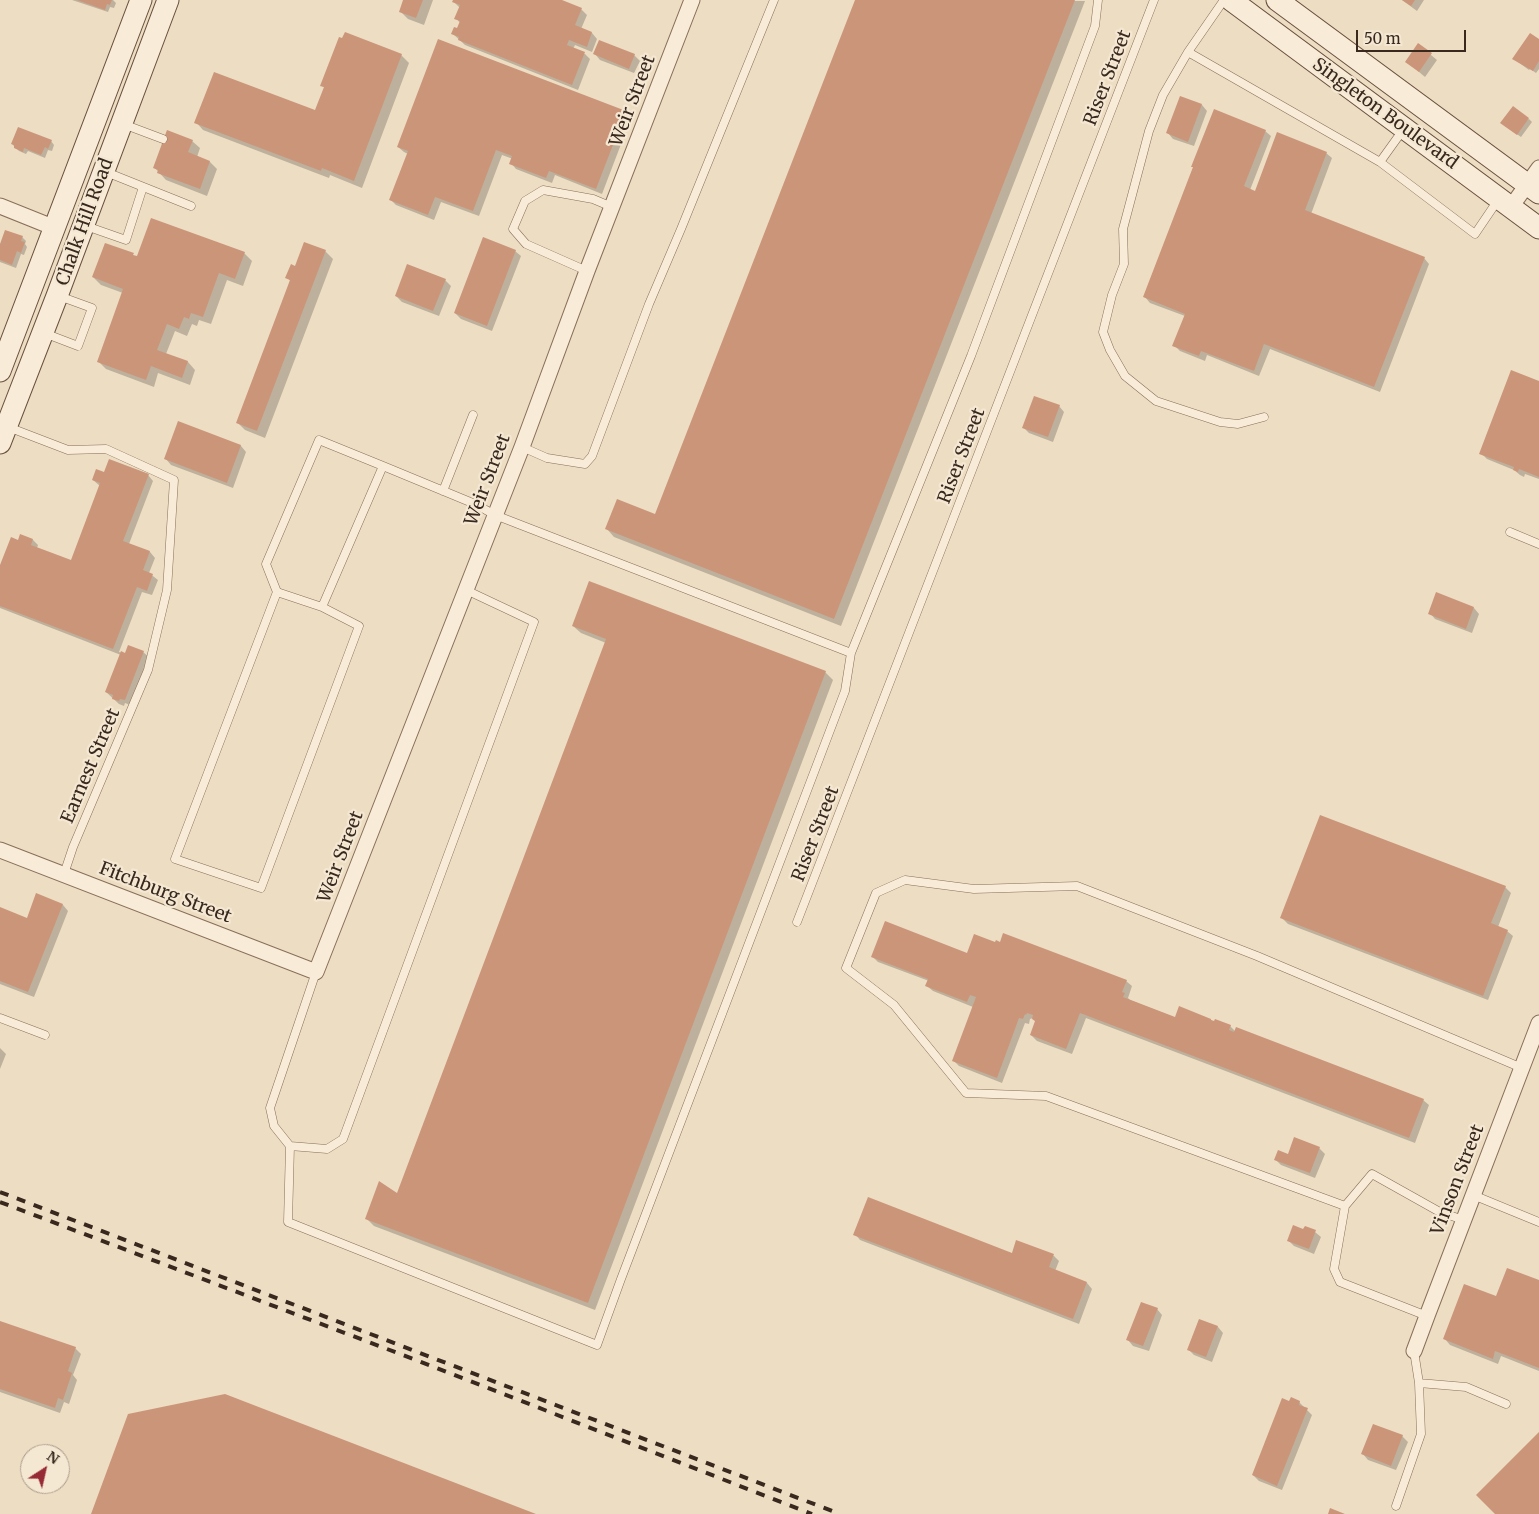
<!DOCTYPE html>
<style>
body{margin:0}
#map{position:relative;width:1539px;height:1514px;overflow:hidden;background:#edddc3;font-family:Merriweather,serif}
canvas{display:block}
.north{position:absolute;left:20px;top:1444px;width:50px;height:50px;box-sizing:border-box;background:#f5e8d3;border:1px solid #a99b8b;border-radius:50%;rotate:35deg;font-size:14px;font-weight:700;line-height:20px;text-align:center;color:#38281e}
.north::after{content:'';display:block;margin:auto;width:18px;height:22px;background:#962b35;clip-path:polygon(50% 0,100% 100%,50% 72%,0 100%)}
.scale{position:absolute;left:1356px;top:30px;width:110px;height:22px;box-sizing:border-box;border:2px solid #38281e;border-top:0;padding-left:6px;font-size:15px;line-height:18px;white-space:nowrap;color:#38281e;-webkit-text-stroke:4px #f5e8d3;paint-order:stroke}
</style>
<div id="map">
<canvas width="1539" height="1514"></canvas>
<div class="north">N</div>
<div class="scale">50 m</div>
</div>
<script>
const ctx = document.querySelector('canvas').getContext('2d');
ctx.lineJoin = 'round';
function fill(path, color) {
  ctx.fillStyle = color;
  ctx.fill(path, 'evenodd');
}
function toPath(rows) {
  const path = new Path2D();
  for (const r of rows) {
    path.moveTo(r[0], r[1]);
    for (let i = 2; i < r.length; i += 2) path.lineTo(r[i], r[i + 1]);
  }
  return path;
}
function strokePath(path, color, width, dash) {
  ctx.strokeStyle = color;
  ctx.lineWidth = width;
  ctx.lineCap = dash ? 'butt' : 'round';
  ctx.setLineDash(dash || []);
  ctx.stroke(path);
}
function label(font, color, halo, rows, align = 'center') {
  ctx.font = font + ' Merriweather,serif';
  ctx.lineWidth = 4.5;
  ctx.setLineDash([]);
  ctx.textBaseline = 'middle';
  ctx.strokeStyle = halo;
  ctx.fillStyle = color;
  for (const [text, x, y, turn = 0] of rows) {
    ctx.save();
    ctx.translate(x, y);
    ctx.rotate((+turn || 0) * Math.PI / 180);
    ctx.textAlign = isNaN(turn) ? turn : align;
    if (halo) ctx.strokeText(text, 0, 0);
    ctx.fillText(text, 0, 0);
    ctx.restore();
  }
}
fill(toPath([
 [72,0,113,0,116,3,114,8,110,7,108,12],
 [405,0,433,0,424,25,408,19,400,11],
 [454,0,558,0,581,9,587,15,581,29,592,33,597,39,592,52,575,45,573,49,585,54,590,59,578,90,465,45,453,34,458,30,460,23,456,18,460,8,454,2],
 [856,0,1085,1,841,626,614,537,607,529,656,516],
 [1402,0,1424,0,1417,11],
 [1539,41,1539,69,1536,73,1530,69,1529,70,1514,59],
 [1419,45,1437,60,1425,77,1406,61],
 [595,54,634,55,640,61,634,73,600,60],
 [401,55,409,63,362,188,330,175,329,178,203,130,196,122,316,112,325,88,322,86],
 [1181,97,1202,105,1207,111,1194,146,1173,139,1168,133],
 [625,112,631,118,602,194,555,175,552,183,516,169,511,163,513,159,502,155,479,216,441,202,434,220,396,205,391,200,408,154,404,152,398,147],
 [1529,119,1532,122,1521,137,1505,126],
 [1265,131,1271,136,1250,190,1256,192,1326,153,1332,158,1311,214,1424,258,1429,264,1380,392,1270,349,1259,376,1207,355,1205,361,1180,351,1174,345,1185,316,1150,303,1145,297],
 [51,141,54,145,52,151,48,150,45,158,28,151,26,154,19,151,12,144],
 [192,141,200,148,197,157,210,162,217,169,207,196,166,180,154,167],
 [22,237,26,241,25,244,27,247,24,255,21,254,16,268,0,262,0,244],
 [105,244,133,255,137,258,244,253,252,261,243,286,227,280,211,324,199,320,197,326,192,324,187,336,175,331,166,354,188,362,195,370,190,385,158,373,154,387,106,369,98,361,123,293,101,285,93,277],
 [325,251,333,259,265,438,245,430,237,422,291,282,287,277,296,267],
 [515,251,521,256,492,331,461,319,455,313],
 [445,280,451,286,439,316,402,302,396,296],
 [1539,382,1539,479,1525,474,1524,477,1520,475,1514,470,1487,459,1481,453],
 [1059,406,1064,412,1053,442,1029,433,1024,428],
 [179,423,241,446,246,452,233,488,171,465,166,459],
 [104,473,148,475,153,481,129,544,150,552,155,558,149,573,158,580,152,595,142,592,119,652,126,654,143,652,149,657,130,705,125,703,124,706,119,704,106,692,121,655,0,608,0,569,19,541,33,540,38,545,37,548,72,561,100,486,93,480],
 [1437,594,1474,608,1479,614,1472,633,1435,619,1430,613],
 [573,626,825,672,833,680,595,1310,374,1226,366,1218,397,1195,606,643,581,633],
 [1505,887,1511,893,1498,927,1507,931,1513,936,1488,1000,1288,924,1282,918],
 [37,895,63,905,68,911,34,997,0,984,0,909,27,920],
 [995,944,1126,981,1132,986,1128,998,1130,1000,1176,1018,1211,1020,1215,1023,1230,1026,1236,1032,1423,1100,1429,1105,1415,1143,1086,1018,1072,1054,1037,1041,1031,1035,1036,1022,1033,1018,1030,1019,1029,1024,1025,1023,1002,1083,959,1066,953,1060,973,1007,933,991,927,986,929,981,878,962,873,957,968,954],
 [0,1048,6,1054,0,1069],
 [1319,1148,1325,1154,1315,1178,1281,1165,1275,1159],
 [1304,1231,1315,1232,1321,1237,1314,1254,1294,1246,1288,1240],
 [855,1234,1012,1254,1017,1241,1054,1256,1059,1261,1055,1271,1087,1283,1092,1289,1079,1324,860,1240],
 [1539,1282,1539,1371,1501,1356,1498,1364,1450,1345,1445,1339,1497,1298],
 [1157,1309,1162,1315,1149,1351,1133,1346,1128,1340],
 [1199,1320,1218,1327,1223,1333,1212,1362,1194,1355,1188,1349],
 [0,1325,75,1348,81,1354,73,1375,77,1380,69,1404,64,1402,60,1413,0,1392],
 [1299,1402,1312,1415,1282,1490,1259,1481,1253,1475,1290,1403],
 [1402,1436,1408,1442,1396,1470,1368,1460,1363,1454]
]), '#0003');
fill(toPath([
 [77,0,112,0,110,5,107,4,105,10],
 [403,0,423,0,416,18,399,12],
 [453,0,562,0,582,8,575,25,592,32,587,47,569,40,567,45,585,52,572,85,458,40,459,37,451,34,454,27,457,28,460,21,454,19,460,5,452,2],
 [855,0,1075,0,834,619,605,529,617,499,655,514],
 [1402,0,1415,0,1411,6],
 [345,32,402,54,354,181,322,168,321,171,194,123,214,72,315,110,324,87,320,86,339,37,342,38],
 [1530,33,1539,39,1539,61,1533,71,1512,59],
 [438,39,626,111,596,189,549,171,546,178,509,164,512,156,496,150,473,211,435,197,428,215,389,200,408,151,397,147],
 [599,40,635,54,629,69,593,54],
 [1418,43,1432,53,1419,72,1405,62],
 [1180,96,1202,104,1188,142,1166,133],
 [1513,106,1529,118,1517,135,1500,123],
 [1214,109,1266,130,1244,186,1255,191,1277,132,1327,152,1305,210,1425,257,1374,387,1264,344,1254,371,1201,351,1199,356,1172,346,1185,314,1143,297,1193,167,1191,167],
 [18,127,52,140,48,149,45,147,41,155,24,148,23,152,14,148,14,145,11,144],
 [167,130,193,140,188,152,210,161,200,189,157,173,158,170,153,168],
 [151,218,245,252,235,279,219,273,203,317,191,313,189,319,184,317,179,329,167,324,157,350,188,361,182,378,151,366,146,380,97,362,123,289,92,277,105,243,134,253,133,255,137,256],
 [5,230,23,236,21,241,25,242,21,253,17,251,12,265,0,260,0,244],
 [483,237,516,250,487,326,454,313],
 [304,242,326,250,257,431,236,423,290,280,285,278,291,264,295,266],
 [407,264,446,279,433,311,395,296],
 [1511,370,1539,381,1539,477,1519,469,1518,472,1513,470,1514,467,1479,454],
 [1034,396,1060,405,1048,437,1022,428],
 [178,421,241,445,227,483,164,459],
 [109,459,149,474,123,541,150,551,143,570,153,574,147,591,137,587,113,649,0,606,0,565,11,537,18,540,20,534,33,539,31,545,71,560,100,483,92,480,96,469,104,472],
 [589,581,826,671,588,1303,365,1219,379,1181,397,1193,606,639,572,626],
 [1436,592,1474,607,1466,629,1428,614],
 [128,645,144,651,125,700,120,699,119,701,112,699,113,695,105,692,121,651,125,653],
 [1320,815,1506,886,1491,923,1508,930,1483,996,1280,918],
 [36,893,63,904,28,992,0,981,0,907,27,918],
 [885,921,967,953,974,934,995,942,996,940,1000,942,1003,933,1127,980,1122,992,1125,993,1123,997,1175,1017,1179,1006,1211,1019,1211,1020,1214,1021,1215,1019,1231,1025,1229,1030,1234,1032,1236,1027,1424,1099,1409,1138,1080,1013,1066,1049,1030,1035,1035,1021,1032,1019,1033,1015,1027,1013,1026,1015,1025,1014,1023,1019,1019,1018,997,1078,952,1061,976,997,970,995,967,1002,925,986,928,979,871,957],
 [1294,1137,1320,1147,1310,1173,1274,1160,1278,1150,1288,1154],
 [868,1197,1012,1253,1016,1240,1054,1254,1049,1267,1087,1282,1073,1319,853,1235],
 [1293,1225,1303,1229,1305,1226,1316,1230,1309,1249,1287,1241],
 [1507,1268,1539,1280,1539,1368,1495,1351,1493,1359,1443,1339,1464,1284,1496,1296],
 [1141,1302,1158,1308,1143,1346,1126,1340],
 [1199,1319,1218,1326,1206,1357,1187,1350],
 [0,1321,76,1347,68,1371,72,1373,63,1400,58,1398,55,1408,0,1389],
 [225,1394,536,1514,91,1514,128,1414],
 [1291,1397,1300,1401,1299,1405,1308,1408,1277,1486,1252,1475,1282,1398,1289,1401],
 [1373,1424,1403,1435,1391,1466,1361,1454],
 [1539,1432,1539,1514,1495,1514,1476,1495],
 [1330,1508,1345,1514,1328,1514]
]), '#cb957a');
const lane = toPath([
 [1224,0,1188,52,1380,162],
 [1188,52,1163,95,1149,131,1123,229,1124,264,1112,295,1103,332,1110,350,1125,376,1156,401,1220,422,1238,424,1264,417],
 [123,124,163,139],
 [1403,130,1380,162,1475,234,1498,200],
 [106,172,191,206],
 [86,226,126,240,143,187],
 [587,271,526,244,513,229,525,201,543,190,593,199,612,207],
 [44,333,78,346,92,308,59,296],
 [8,427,68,450,106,449,174,480,167,590,148,670,73,847,64,874],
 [522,447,547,458,585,464,592,456,649,304,681,229,774,0],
 [443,491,473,415],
 [1510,532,1539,544],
 [277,592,266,564,319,440,383,466],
 [851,653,971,356,1095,26,1098,0],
 [797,922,1154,0],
 [316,972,270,1108,274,1126,290,1146,288,1222,597,1345,621,1279,845,691,851,653,495,515,475,504,383,466,322,607,359,626,261,888,175,859,277,592,322,607],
 [0,1018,45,1035],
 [290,1146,327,1149,343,1139,534,622,466,590],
 [1473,1195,1539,1222],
 [1345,1206,1334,1269,1340,1282,1427,1316],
 [1463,1220,1438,1211,1372,1174,1345,1206,1046,1096,966,1093,894,1005,846,968,876,893,905,880,974,889,1077,886,1257,956,1522,1068],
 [1419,1383,1466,1387,1506,1404],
 [1396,1506,1421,1434,1419,1383,1414,1351]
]);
const street = toPath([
 [0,206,55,228],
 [1511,207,1539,168],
 [0,850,316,972,522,447,587,271,692,0],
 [1414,1351,1427,1316,1539,1023]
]);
const secondary = toPath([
 [1231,0,1539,228],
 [1277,0,1539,193],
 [0,371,141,0],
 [0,443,57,296,168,0]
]);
strokePath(lane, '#886f5a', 9);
strokePath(street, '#886f5a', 17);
strokePath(secondary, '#69503e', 23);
strokePath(lane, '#f8ebd7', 8);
strokePath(street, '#f8ebd7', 15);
strokePath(secondary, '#f8ebd7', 21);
strokePath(toPath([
 [0,1192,840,1514],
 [0,1202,416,1360,812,1514]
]), '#38281e', 4, [9, 9]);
label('18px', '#38281e', '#f5e8d3', [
 ["Riser Street",1108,78,-69],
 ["Weir Street",633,101,-69],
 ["Singleton Boulevard",1385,114,36],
 ["Chalk Hill Road",85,222,-70],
 ["Riser Street",962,456,-69],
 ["Weir Street",488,480,-69],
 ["Earnest Street",91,766,-67],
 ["Riser Street",816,834,-69],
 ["Weir Street",341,857,-69],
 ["Fitchburg Street",165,893,21],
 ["Vinson Street",1458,1180,-69]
]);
</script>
